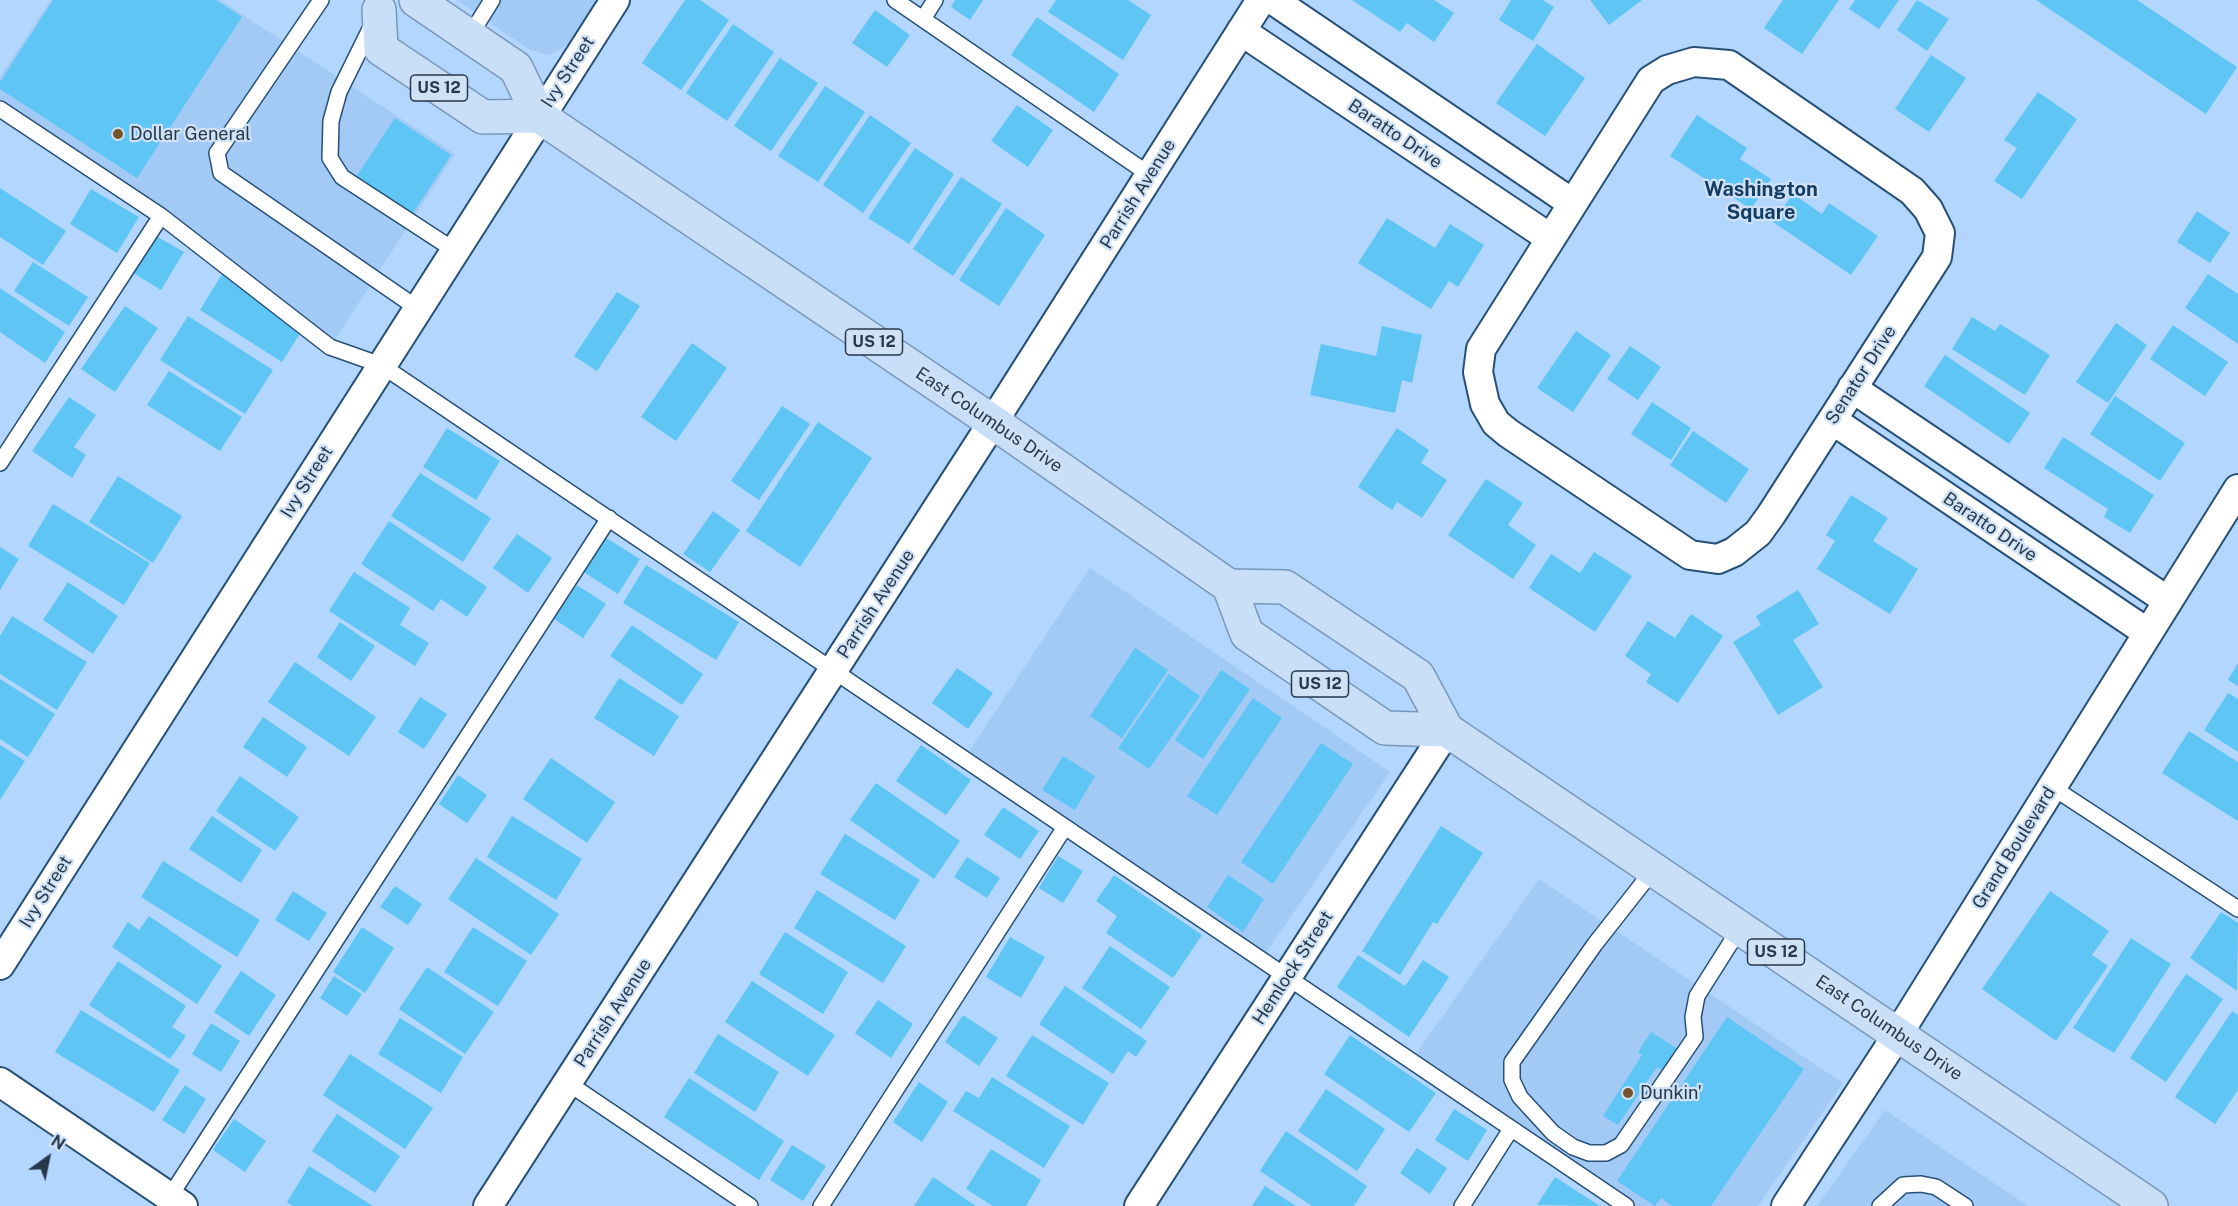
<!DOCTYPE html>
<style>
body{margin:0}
#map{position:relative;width:2238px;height:1206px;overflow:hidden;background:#b2d6fd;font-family:"Public Sans",sans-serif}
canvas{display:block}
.north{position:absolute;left:18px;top:1128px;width:60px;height:60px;-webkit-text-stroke:4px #cfe1f5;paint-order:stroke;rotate:33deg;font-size:16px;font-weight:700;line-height:24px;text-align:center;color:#26384b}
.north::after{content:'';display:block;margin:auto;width:21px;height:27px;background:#26384b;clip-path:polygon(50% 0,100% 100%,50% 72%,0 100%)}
</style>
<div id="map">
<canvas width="2238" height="1206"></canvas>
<div class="north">N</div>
</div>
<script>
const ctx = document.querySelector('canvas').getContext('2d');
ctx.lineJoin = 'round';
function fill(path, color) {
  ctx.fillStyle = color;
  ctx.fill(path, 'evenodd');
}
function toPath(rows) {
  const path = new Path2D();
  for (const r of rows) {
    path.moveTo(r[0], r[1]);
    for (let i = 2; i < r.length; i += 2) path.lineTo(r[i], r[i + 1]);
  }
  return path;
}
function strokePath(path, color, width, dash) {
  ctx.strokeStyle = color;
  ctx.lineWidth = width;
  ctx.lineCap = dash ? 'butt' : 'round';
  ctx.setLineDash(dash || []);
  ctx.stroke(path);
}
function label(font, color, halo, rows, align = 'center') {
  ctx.font = font + ' "Public Sans",sans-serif';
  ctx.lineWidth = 4.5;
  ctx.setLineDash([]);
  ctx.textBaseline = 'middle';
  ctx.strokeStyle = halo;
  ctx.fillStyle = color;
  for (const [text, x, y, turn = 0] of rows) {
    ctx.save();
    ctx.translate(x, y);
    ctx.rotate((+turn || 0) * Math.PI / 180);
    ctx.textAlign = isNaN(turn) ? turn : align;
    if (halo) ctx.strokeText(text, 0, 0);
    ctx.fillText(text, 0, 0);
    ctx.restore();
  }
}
fill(toPath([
 [51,0,220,0,455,154,330,347,0,109,0,77],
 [457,0,599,0,573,42,549,55,530,50],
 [1090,568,1390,772,1261,960,964,759],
 [1539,879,1843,1083,1758,1206,1626,1206,1411,1061],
 [1885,1110,2028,1206,1817,1206]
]), '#a2caf5');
fill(toPath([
 [53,0,216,0,242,17,137,178,0,89,0,82],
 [685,0,700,0,729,20,681,90,642,63],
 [955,0,983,0,970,20,951,7],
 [1056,0,1128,0,1151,15,1123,60,1048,12],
 [1352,0,1434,0,1454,13,1434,42,1407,23,1400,32],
 [1511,0,1543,0,1554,7,1533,41,1499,20],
 [1590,0,1642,0,1609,25],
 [1783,0,1839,0,1802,54,1764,28],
 [1855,0,1899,0,1879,29,1849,9],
 [1917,0,1949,19,1927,51,1897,30],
 [2036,0,2137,0,2237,67,2206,114],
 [875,10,910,35,887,67,852,43],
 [1037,17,1119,74,1094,112,1011,55],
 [733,24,774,52,727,121,686,93],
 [1537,44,1585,78,1545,136,1496,103],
 [1931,55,1966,78,1929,132,1895,109],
 [780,58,818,83,771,151,734,126],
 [825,86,865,112,818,182,778,156],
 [2038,92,2077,119,2022,199,1994,181,2017,148,2004,140],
 [1017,105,1053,130,1028,167,991,141],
 [870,115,911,143,863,213,823,185],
 [1697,115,1747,148,1740,159,1771,179,1751,209,1670,156],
 [395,118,451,155,413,213,356,177],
 [915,148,954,174,909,244,868,218],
 [961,177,1002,204,953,276,913,249],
 [0,188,66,231,43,265,0,237],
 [91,189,139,217,117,253,70,224],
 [1793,194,1822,214,1829,203,1878,236,1851,275,1773,222],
 [1006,208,1045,235,999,306,959,280],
 [2197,211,2230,233,2210,263,2177,242],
 [1387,218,1435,248,1450,224,1484,245,1458,287,1449,281,1431,309,1358,263],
 [156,236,184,252,161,290,133,273],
 [33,262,88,297,69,326,14,291],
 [222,274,304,327,282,362,200,310],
 [2208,274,2238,294,2238,344,2185,308],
 [0,288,65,332,45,363,0,332],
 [617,292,640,306,597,371,574,356],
 [125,306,158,328,115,392,81,369],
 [188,316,273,370,245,414,160,360],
 [1972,317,1995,331,2000,324,2050,355,2025,395,1952,349],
 [2116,323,2147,345,2108,403,2076,382],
 [2173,325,2228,362,2205,396,2150,359],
 [1382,326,1422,335,1412,383,1402,380,1395,413,1310,395,1321,344,1376,356],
 [1576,331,1611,355,1573,412,1537,388],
 [692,343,727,368,676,441,641,417],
 [1630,346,1661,367,1638,400,1607,379],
 [1945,355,2030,413,2009,444,1924,386],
 [169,371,242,417,220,451,147,405],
 [2115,396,2185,443,2160,481,2090,434],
 [69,397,96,415,74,447,86,455,72,478,32,451],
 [1652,402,1691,428,1671,460,1631,434],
 [782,406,810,424,759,500,731,481],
 [818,422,872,458,800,567,746,531],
 [447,428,500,461,476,500,423,467],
 [1397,428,1429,450,1421,463,1447,480,1422,518,1397,502,1392,510,1358,487],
 [1693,431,1749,469,1726,503,1670,465],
 [2063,437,2154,495,2130,533,2104,517,2108,509,2044,468],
 [420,473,491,518,463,562,391,516],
 [118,476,182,516,153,563,89,522],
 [1486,479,1523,503,1508,525,1536,545,1513,579,1448,535],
 [1851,495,1888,518,1873,541,1918,569,1890,614,1817,569,1835,541,1826,535],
 [53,504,150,563,124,605,28,546],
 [713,511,740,530,710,572,683,554],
 [389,521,487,587,467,617,441,599,433,611,361,564],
 [517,534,552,558,528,593,493,568],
 [603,536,640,559,618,594,582,571],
 [0,547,19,559,0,590],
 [1594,552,1632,576,1595,632,1529,588,1551,554,1580,573],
 [646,565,739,622,716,660,623,603],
 [354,572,410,608,400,625,429,643,415,666,329,611],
 [68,582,118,616,93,654,43,620],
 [577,585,606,604,583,638,554,619],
 [1798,590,1819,624,1793,640,1823,687,1778,715,1733,642,1761,625,1756,616],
 [1691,614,1723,636,1678,703,1646,682,1651,674,1625,656,1648,621,1675,638],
 [12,616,87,662,57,710,0,674,0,636],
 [340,622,375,646,351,681,317,657],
 [632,625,703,674,682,705,610,656],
 [1135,648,1168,670,1122,738,1090,716],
 [295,662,376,717,349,756,268,702],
 [2238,663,2238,686,2228,680],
 [957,668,993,693,968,729,932,703],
 [1221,670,1250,689,1203,759,1175,740],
 [1169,674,1200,696,1149,769,1118,748],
 [619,678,679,716,654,756,594,718],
 [0,679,55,714,28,757,0,739],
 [2228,693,2238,699,2238,752,2204,730],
 [420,697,447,714,424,749,398,732],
 [1253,698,1282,718,1217,815,1187,796],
 [263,717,307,747,287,777,243,747],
 [2189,731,2238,762,2238,821,2162,773],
 [1321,743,1353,764,1273,884,1241,862],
 [0,745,25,761,0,800],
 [921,745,971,780,946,815,896,781],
 [1063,756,1095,776,1075,810,1042,790],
 [551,758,615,802,587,843,523,799],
 [458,775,487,795,467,823,439,804],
 [240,776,299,817,275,851,216,811],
 [876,783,960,841,934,879,850,820],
 [1003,807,1039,831,1020,859,984,835],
 [212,816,262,850,241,883,189,849],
 [512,816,582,859,556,900,487,857],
 [1441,826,1483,853,1437,924,1433,922,1400,975,1362,951],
 [845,834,920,880,895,920,820,874],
 [1058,856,1083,871,1063,903,1039,888],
 [967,857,1000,878,987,898,954,877],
 [476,858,559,914,531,955,448,899],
 [163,861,260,920,237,957,141,897],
 [1114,875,1202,935,1173,978,1106,933,1117,916,1096,901],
 [1228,875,1264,899,1243,932,1207,907],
 [395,886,422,904,408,925,380,907],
 [817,890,906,946,883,983,794,928],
 [293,891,327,913,309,941,275,920],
 [2050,891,2109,931,2092,955,2108,966,2056,1041,1982,989],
 [2221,912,2238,923,2237,991,2190,958],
 [149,916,222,966,197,1004,112,947,128,922,139,930],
 [362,927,394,948,365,993,333,972],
 [473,927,527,961,498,1006,444,972],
 [785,932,848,972,823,1014,759,974],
 [1010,937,1045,957,1021,998,986,977],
 [2131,938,2171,964,2114,1053,2073,1028],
 [1110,946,1170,987,1141,1029,1082,988],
 [1358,955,1405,986,1423,960,1449,977,1409,1037,1337,987],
 [118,961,186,1006,172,1027,186,1036,170,1059,89,1005],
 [427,967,494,1012,465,1054,399,1009],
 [241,971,276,995,249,1036,214,1012],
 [2186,974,2223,999,2166,1082,2130,1058],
 [334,976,362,994,347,1016,320,998],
 [752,981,835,1035,808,1076,725,1022],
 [1065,986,1147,1041,1136,1057,1128,1051,1113,1074,1039,1024],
 [878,1000,913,1024,891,1058,855,1033],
 [81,1010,180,1070,154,1112,55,1052],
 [2232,1011,2238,1015,2238,1090,2215,1124,2175,1097],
 [963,1015,998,1038,979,1066,945,1042],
 [1727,1017,1804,1069,1711,1206,1672,1206,1661,1198,1655,1206,1617,1181],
 [400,1018,463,1057,441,1093,378,1054],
 [211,1023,240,1041,221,1072,192,1054],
 [1651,1032,1678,1049,1664,1071,1657,1067,1618,1125,1603,1116,1642,1055,1638,1052],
 [718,1034,779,1072,755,1112,694,1073],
 [1032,1035,1109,1083,1083,1125,1006,1076],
 [1350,1035,1436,1093,1409,1132,1324,1074],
 [350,1054,433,1108,405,1149,323,1095],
 [992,1077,1070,1126,1044,1168,953,1111,966,1091,979,1098],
 [689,1078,784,1141,759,1180,664,1117],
 [919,1082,948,1102,922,1142,893,1122],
 [185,1085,206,1099,184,1134,162,1120],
 [1326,1089,1385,1129,1357,1171,1298,1131],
 [1454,1109,1487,1130,1468,1161,1435,1140],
 [337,1114,400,1156,375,1193,312,1151],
 [234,1119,266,1141,245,1172,213,1150],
 [1286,1131,1367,1186,1354,1206,1312,1206,1260,1171],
 [792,1145,826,1166,803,1201,770,1180],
 [1417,1148,1447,1168,1430,1194,1400,1173],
 [991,1149,1041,1180,1026,1206,993,1206,966,1189],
 [309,1166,373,1206,293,1206,287,1202],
 [933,1177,976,1206,914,1206],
 [1555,1177,1600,1206,1537,1205],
 [1265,1186,1296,1206,1252,1206]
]), '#5ec5f5');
const service = toPath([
 [321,0,217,153,221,173,417,308],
 [895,0,1150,175],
 [923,19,935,0],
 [373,23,339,92,331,121,330,158,342,177,454,250],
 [469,37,492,0],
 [0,109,161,216,330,347,381,365,1626,1206],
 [0,463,161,216],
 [2052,787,2238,909],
 [1654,869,1595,944,1512,1062,1512,1080,1520,1097,1553,1133,1573,1147,1589,1153,1606,1153,1621,1145,1695,1037,1693,1017,1697,996,1740,928],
 [568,1083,750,1206],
 [167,1201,609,518],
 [821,1206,1065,827],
 [1462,1206,1511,1129],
 [1880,1206,1903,1185,1921,1184,1936,1187,1965,1206]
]);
const minor = toPath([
 [1273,0,1572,203],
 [1241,31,1550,238],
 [1694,62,1729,65,1912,191,1928,209,1940,233,1937,257,1771,515,1758,533,1734,552,1718,559,1690,555,1508,433,1496,423,1485,404,1478,372,1481,349,1651,80,1667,70,1694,62],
 [1852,388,2168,601],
 [1832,420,2148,633],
 [0,965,615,0],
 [0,1082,183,1206],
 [488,1206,993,422,1261,0],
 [1139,1206,1447,730],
 [1786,1206,1898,1034,2238,489]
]);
const primary = toPath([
 [416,0,516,68,539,116,993,422,1229,586,1285,587,1418,676,1447,730,2151,1206],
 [379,10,381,49,483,117,539,116],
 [1229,586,1247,634,1385,728,1447,730]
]);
strokePath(service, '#275079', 18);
strokePath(minor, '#275079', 32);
strokePath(primary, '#7997b8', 36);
strokePath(service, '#fff', 15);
strokePath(minor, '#fff', 28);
strokePath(primary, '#c9dff8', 33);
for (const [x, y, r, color] of [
 [118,134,6,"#75542b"],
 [1628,1093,6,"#75542b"]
]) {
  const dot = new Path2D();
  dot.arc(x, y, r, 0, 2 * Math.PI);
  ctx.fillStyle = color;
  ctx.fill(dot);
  strokePath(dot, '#cfe1f5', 2);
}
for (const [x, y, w] of [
 [439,88,57],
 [874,342,57],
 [1320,684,57],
 [1776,952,57]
]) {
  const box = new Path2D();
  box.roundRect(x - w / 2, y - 13, w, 26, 4.5);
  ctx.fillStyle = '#cfe1f5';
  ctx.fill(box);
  strokePath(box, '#26384b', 1.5);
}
label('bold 16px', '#26384b', null, [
 ["US 12",439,88],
 ["US 12",874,342],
 ["US 12",1320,684],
 ["US 12",1776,952]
]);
label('18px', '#26384b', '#cfe1f5', [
 ["Ivy Street",568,72,-57],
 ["Baratto Drive",1395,134,34],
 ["Parrish Avenue",1138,194,-58],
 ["Senator Drive",1861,375,-57],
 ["East Columbus Drive",989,420,34],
 ["Ivy Street",307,482,-58],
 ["Baratto Drive",1990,527,34],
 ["Parrish Avenue",876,604,-57],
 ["Grand Boulevard",2014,848,-58],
 ["Ivy Street",46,892,-58],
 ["Hemlock Street",1293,968,-57],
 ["Parrish Avenue",613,1013,-57],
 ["East Columbus Drive",1889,1028,34]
]);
label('18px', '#26384b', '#cfe1f5', [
 ["Dollar General",130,134],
 ["Dunkin'",1640,1093]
], 'left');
label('bold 20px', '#143d65', '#cfe1f5', [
 ["Washington",1761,190],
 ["Square",1761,213]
]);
</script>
